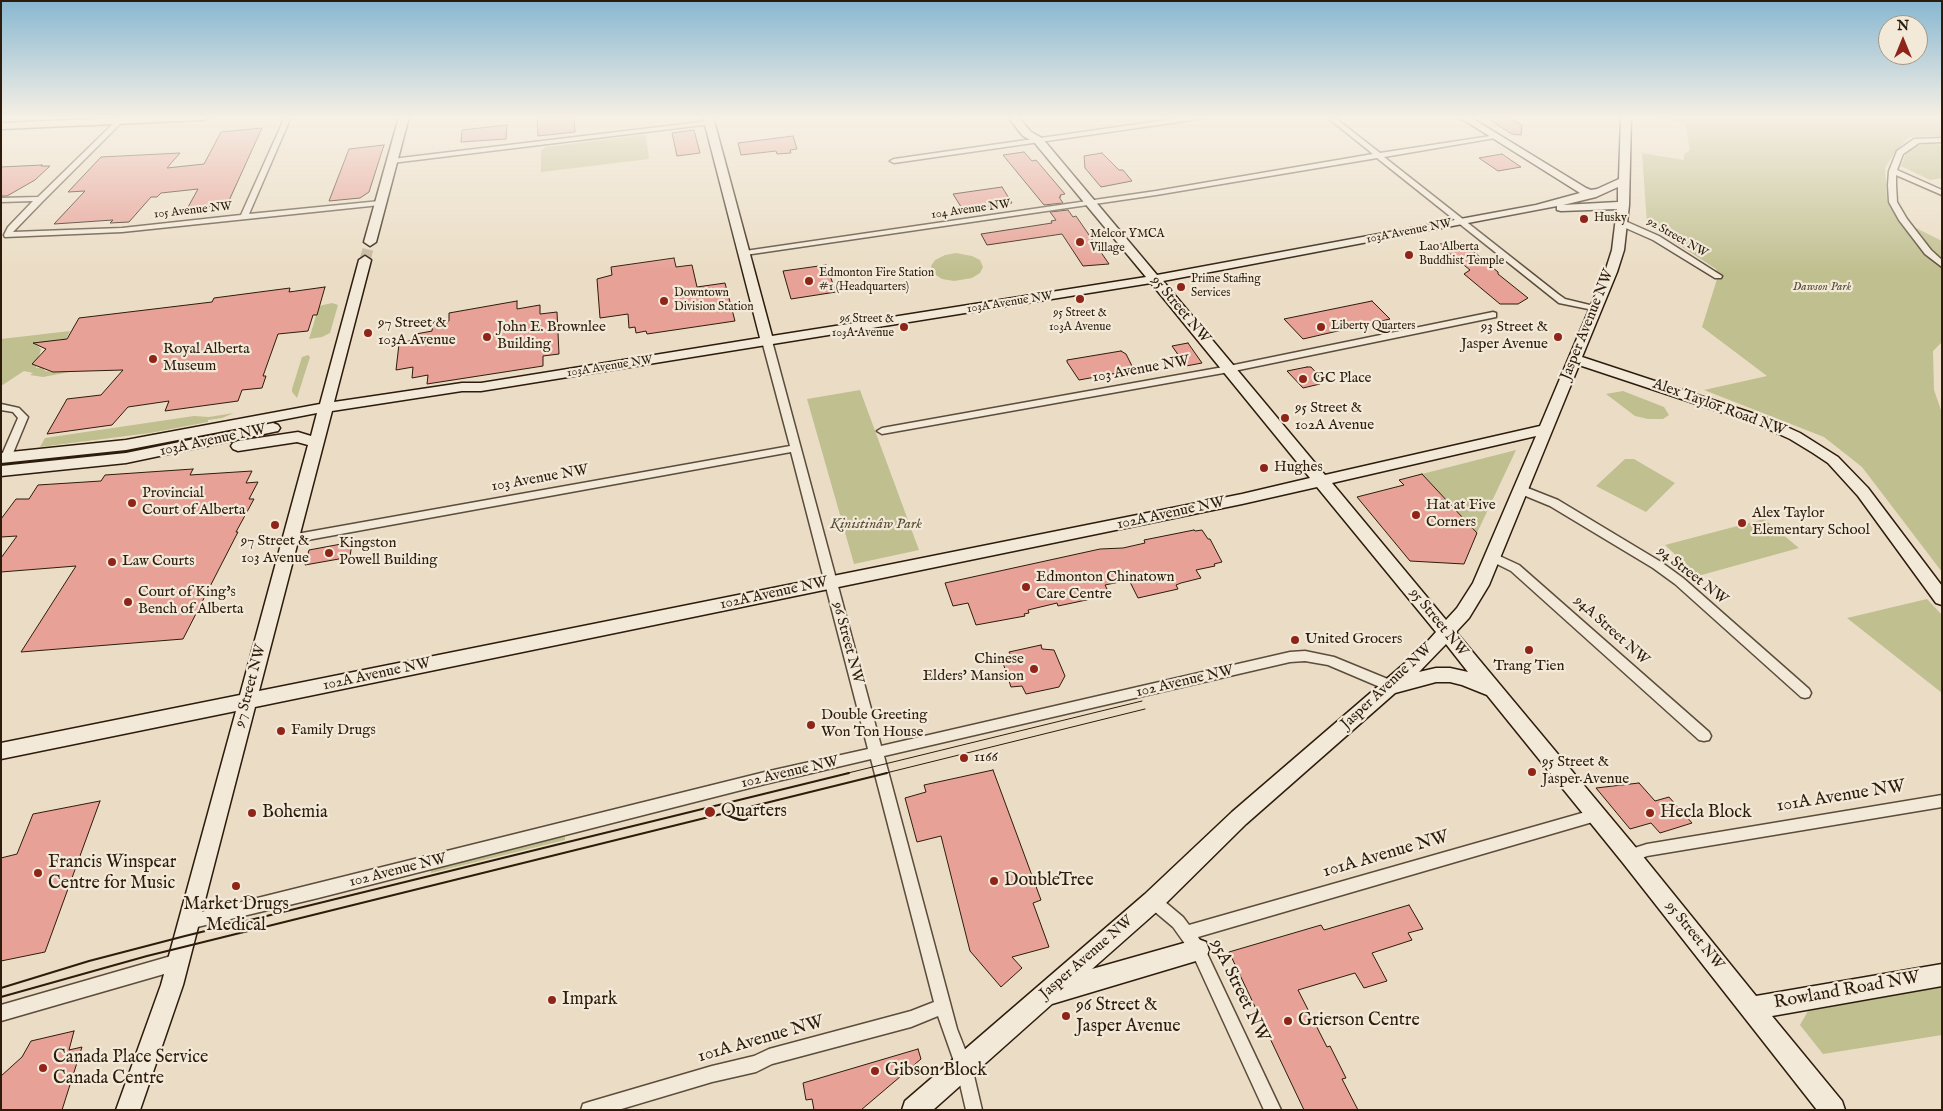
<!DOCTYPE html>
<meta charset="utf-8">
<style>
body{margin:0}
#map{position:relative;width:1943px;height:1111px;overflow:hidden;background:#ebddc5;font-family:"IM FELL English",serif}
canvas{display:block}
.frame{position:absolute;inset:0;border:2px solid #2d1c0b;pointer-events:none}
.north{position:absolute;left:1878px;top:15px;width:50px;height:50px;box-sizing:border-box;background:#f2e9d9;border:1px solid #a39787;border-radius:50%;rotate:0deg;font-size:14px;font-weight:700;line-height:20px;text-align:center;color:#2d1c0b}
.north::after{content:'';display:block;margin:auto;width:18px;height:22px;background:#8f2418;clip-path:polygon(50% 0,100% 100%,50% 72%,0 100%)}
</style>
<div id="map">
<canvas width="1943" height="1111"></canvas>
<div class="frame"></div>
<div class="north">N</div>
</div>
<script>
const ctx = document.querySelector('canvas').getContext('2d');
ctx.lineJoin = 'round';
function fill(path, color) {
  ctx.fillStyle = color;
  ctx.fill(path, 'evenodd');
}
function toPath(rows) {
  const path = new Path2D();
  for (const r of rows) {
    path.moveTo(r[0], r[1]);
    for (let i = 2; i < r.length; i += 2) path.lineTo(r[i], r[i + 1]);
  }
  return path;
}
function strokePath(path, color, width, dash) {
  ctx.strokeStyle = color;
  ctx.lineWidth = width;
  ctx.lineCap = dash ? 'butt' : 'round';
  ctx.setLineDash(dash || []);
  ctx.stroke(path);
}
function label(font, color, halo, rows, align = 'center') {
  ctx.font = font + ' "IM FELL English",serif';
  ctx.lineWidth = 4.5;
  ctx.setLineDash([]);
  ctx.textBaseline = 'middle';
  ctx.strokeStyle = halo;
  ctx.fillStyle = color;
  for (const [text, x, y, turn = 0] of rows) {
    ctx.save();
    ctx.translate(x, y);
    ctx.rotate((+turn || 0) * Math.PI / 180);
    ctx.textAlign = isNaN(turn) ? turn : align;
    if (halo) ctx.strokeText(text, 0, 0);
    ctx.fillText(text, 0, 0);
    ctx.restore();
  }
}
fill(toPath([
 [1653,117,1942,117,1942,136,1909,137,1895,152,1885,168,1887,201,1898,219,1942,241,1942,342,1933,351,1934,390,1942,413,1942,572,1862,467,1824,437,1704,390,1767,376,1702,327,1718,276,1716,269,1647,224,1642,153,1684,160,1684,154,1690,150,1685,124],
 [641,135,646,136,649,159,541,172,541,151,545,147],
 [1927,144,1938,144,1942,146,1942,178,1930,180,1901,166,1907,150,1912,147],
 [956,253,972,256,980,260,983,267,980,273,972,278,954,281,942,279,933,273,931,266,935,260,945,255],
 [332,303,338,305,330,333,322,337,309,339,319,306],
 [70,331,66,339,34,343,41,349,36,368,42,367,45,371,56,372,80,370,43,377,30,375,33,373,24,371,1,386,1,339],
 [308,355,310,357,297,398,292,392,292,389,302,357],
 [860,390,919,550,854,564,807,399],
 [1623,391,1664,407,1669,415,1663,419,1648,419,1635,416,1606,394],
 [234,413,222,418,208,420,208,422,150,433,40,447,45,438,194,416,209,417],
 [1516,450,1477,533,1422,474],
 [1625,459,1634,459,1675,483,1646,512,1596,486],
 [1764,519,1799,548,1698,576,1665,545],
 [1927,599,1942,615,1942,693,1847,618],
 [565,835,565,840,431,873,431,868],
 [1942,987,1942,1035,1823,1054,1800,1025,1808,1011]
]), '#c0bf8f');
const building = toPath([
 [545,117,574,117,575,132,538,136,537,119,545,117],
 [1485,117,1510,118,1522,125,1521,135,1512,134,1485,117],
 [507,125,506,139,461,142,462,130,507,125],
 [262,128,227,205,187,209,198,189,161,193,157,197,151,197,129,222,110,223,113,220,54,224,85,191,68,192,101,157,180,153,167,168,204,164,221,132,262,128],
 [694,130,700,153,677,156,672,133,694,130],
 [793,136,797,149,790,150,791,153,777,154,776,151,741,155,738,143,793,136],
 [384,145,369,192,360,198,329,201,349,149,384,145],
 [1024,152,1032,161,1036,160,1065,194,1060,195,1061,197,1059,197,1063,203,1044,205,1003,155,1024,152],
 [1102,153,1119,170,1123,170,1132,181,1101,187,1085,168,1084,156,1102,153],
 [1502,154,1521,167,1498,171,1479,158,1502,154],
 [42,165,41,166,50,166,35,180,7,196,1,196,1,167,42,165],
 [1002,187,1012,203,963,210,953,194,1002,187],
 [1068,210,1073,217,1076,216,1109,264,1083,266,1062,234,987,245,981,234,1052,223,1051,221,1056,220,1050,212,1068,210],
 [1463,243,1498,272,1498,274,1528,298,1518,304,1500,304,1464,274,1470,270,1438,244,1463,243],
 [674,258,676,267,692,265,697,287,725,283,735,321,647,334,646,331,636,333,635,327,629,328,628,314,600,318,597,279,612,275,611,267,674,258],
 [826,265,836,292,791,299,783,271,826,265],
 [325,287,317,315,313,315,308,331,278,334,263,376,266,376,262,388,242,390,238,401,165,411,169,401,128,407,112,425,47,434,67,399,101,395,123,370,53,372,32,364,46,349,33,343,67,339,79,318,212,302,214,298,290,288,289,292,325,287],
 [517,301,517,309,540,305,540,314,557,312,559,354,543,356,543,366,427,384,428,375,412,378,413,367,396,370,399,344,415,339,416,334,432,331,433,322,449,321,449,313,517,301],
 [1372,301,1390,319,1303,339,1284,319,1372,301],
 [1188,343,1202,363,1186,366,1172,346,1188,343],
 [1121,351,1126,354,1134,370,1079,380,1067,362,1067,360,1121,351],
 [1307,367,1311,367,1319,376,1313,377,1320,384,1303,388,1287,371,1307,367],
 [193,469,190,475,252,471,246,483,258,482,249,499,254,499,236,532,238,532,183,639,21,652,76,566,1,572,1,558,17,536,1,537,1,519,16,499,29,499,38,485,101,481,105,475,193,469],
 [1422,474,1477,533,1464,564,1410,561,1357,497,1404,485,1399,480,1422,474],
 [1194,530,1195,531,1202,530,1208,539,1210,539,1222,562,1214,564,1215,566,1196,570,1201,578,1181,583,1176,585,1178,589,1138,598,1129,580,1105,585,1110,595,1058,606,1057,603,1028,610,1029,613,1024,614,1025,616,976,625,968,603,953,606,945,583,1100,549,1123,548,1145,543,1144,540,1194,530],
 [352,542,350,557,305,565,309,550,352,542],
 [1041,645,1042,649,1054,650,1065,676,1059,687,1026,694,1022,686,1011,687,1003,663,1012,659,1009,652,1041,645],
 [993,770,1041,900,1033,903,1049,947,1012,957,1022,968,1001,987,970,951,941,836,917,842,905,798,926,792,924,785,993,770],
 [1639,783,1655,801,1669,797,1692,823,1660,833,1651,823,1630,829,1596,788,1639,783],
 [100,801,45,952,1,961,1,858,17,854,33,814,100,801],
 [1409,905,1423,929,1408,933,1412,940,1372,953,1387,981,1364,988,1355,973,1298,990,1327,1047,1330,1046,1346,1078,1342,1079,1358,1110,1304,1110,1229,952,1321,925,1324,930,1409,905],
 [74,1031,69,1050,82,1047,62,1110,1,1110,1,1076,22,1057,31,1041,74,1031],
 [918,1049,921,1059,861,1110,814,1110,812,1099,806,1100,803,1083,918,1049]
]);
fill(building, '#e7a197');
strokePath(building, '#2d1c0b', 1);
strokePath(toPath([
 [365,260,370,242]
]), '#c5b6a0', 11, [11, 5.5]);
const street = toPath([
 [120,117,127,117,43,201,13,232,122,228,241,215,285,117,291,117,249,214,380,201,384,203,380,205,122,232,5,237,4,235,8,227,33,201,1,202,1,198,38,197,120,117],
 [1187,117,1202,117,1199,119,894,163,890,161,894,159,1187,117],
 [1327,117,1334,117,1380,153,1497,135,1497,137,1495,138,1384,157,1558,294,1565,299,1598,307,1598,311,1559,303,1377,158,1156,195,745,255,741,253,745,251,1156,191,1373,154,1327,117],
 [709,121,711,122,711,124,392,163,388,161,392,159,709,121],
 [1942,138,1942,142,1919,143,1903,154,1897,170,1942,190,1942,195,1896,175,1896,185,1897,202,1907,219,1931,250,1942,260,1942,267,1925,254,1899,220,1889,202,1888,185,1889,171,1897,151,1914,139,1942,138],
 [1619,221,1625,221,1659,236,1722,276,1721,278,1715,278,1653,240,1619,225,1619,221],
 [1493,312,1496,313,1496,317,1229,372,882,434,877,431,882,428,1229,366,1493,312],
 [767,338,772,341,881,746,1290,652,1305,651,1334,657,1395,682,1397,686,1395,690,1391,691,1387,690,1328,665,1305,661,1290,662,884,756,957,1029,972,1067,982,1110,966,1110,956,1067,938,1016,911,1027,772,1064,756,1072,712,1082,618,1110,581,1110,583,1104,589,1102,712,1066,754,1056,769,1049,911,1011,934,1002,871,759,765,784,318,898,189,929,184,927,182,922,184,917,189,915,765,772,868,749,791,452,291,543,285,539,291,535,790,446,762,341,767,338],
 [1,404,19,408,28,417,11,458,6,461,2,460,1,457,18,418,13,412,1,410,1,404],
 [1520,485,1558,500,1661,562,1683,578,1809,689,1811,693,1809,697,1805,698,1801,697,1675,584,1653,568,1550,506,1516,492,1515,489,1520,485],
 [1493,553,1519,565,1709,732,1711,736,1709,740,1704,741,1699,740,1511,571,1489,560,1487,557,1493,553],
 [1942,795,1942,807,1647,856,1630,863,1625,861,1623,856,1625,851,1647,844,1942,795],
 [1596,809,1601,811,1603,815,1601,819,1596,821,1198,937,1203,945,1281,1110,1264,1110,1193,955,1173,927,1148,906,1146,901,1148,896,1153,894,1158,896,1183,917,1189,925,1596,809],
 [178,954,183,957,186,962,183,967,178,970,1,1021,1,1005,178,954]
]);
const secondary = toPath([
 [145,117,209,117,204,120,1,129,1,123,145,117],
 [399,117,409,117,376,242,370,246,364,242,399,117],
 [703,117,713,117,772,336,1146,277,1034,142,1023,136,1008,117,1018,117,1031,132,1042,138,1157,275,1536,205,1580,193,1459,117,1470,117,1586,188,1591,190,1597,189,1619,179,1621,117,1631,117,1629,205,1624,250,1617,272,1582,357,1767,418,1800,433,1838,457,1868,488,1942,586,1942,605,1936,603,1858,496,1828,463,1813,453,1790,439,1757,424,1579,365,1489,585,1469,618,1456,632,1637,849,1756,996,1942,964,1942,986,1772,1016,1842,1101,1845,1110,1817,1110,1623,863,1487,695,1462,685,1450,682,1436,682,1395,693,1246,824,1161,908,1092,969,1198,939,1206,942,1209,950,1206,958,1052,1004,933,1110,902,1110,905,1101,1145,894,1232,812,1418,652,1436,632,1317,487,1242,504,255,707,183,985,140,1110,116,1110,161,985,236,711,1,759,1,743,240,695,308,445,297,442,238,451,233,449,231,446,233,443,238,441,298,432,311,436,317,413,126,450,1,463,1,453,126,440,320,404,359,260,365,256,371,260,334,402,462,383,481,383,760,338,703,117],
 [1618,187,1618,202,1563,205,1596,197,1618,187],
 [1557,206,1557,210,1561,211,1617,209,1612,250,1605,272,1540,426,1325,475,1163,281,1557,206],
 [1151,283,1310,478,1242,494,259,691,332,411,462,391,481,391,1151,283],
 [1536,436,1473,583,1457,608,1446,620,1332,483,1536,436],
 [1446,644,1468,672,1450,668,1436,668,1419,672,1446,644],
 [273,423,278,425,280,428,278,431,126,463,1,476,1,466,126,453,273,423]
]);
strokePath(street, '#5c4c3a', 3);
strokePath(secondary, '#2d1c0b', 3);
fill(street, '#f2e9d9');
fill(secondary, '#f2e9d9');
strokePath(toPath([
 [953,118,955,117],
 [844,774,1142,701],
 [882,774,1145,709]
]), '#2d1c0b', 1);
strokePath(toPath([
 [1,988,89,961,185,936,849,773],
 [1,997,147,956,887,773]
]), '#2d1c0b', 2);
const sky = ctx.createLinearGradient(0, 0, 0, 272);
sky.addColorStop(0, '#88b7d1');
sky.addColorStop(0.43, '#f6f0e5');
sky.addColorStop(1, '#f6f0e500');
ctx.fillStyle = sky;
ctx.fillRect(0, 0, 1943, 272);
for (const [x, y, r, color] of [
 [1584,219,5,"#8f2418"],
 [1080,242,5,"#8f2418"],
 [1409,255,5,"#8f2418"],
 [809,281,5,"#8f2418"],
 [1181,287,5,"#8f2418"],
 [1080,299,5,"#8f2418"],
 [664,301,5,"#8f2418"],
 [904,327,5,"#8f2418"],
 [1321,327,5,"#8f2418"],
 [368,333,5,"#8f2418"],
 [487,337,5,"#8f2418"],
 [1558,337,5,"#8f2418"],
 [153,359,5,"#8f2418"],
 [1303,379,5,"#8f2418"],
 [1285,418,5,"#8f2418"],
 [1264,468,5,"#8f2418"],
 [132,503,5,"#8f2418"],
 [1416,515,5,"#8f2418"],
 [1742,523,5,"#8f2418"],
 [275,525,5,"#8f2418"],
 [329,553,5,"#8f2418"],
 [112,562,5,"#8f2418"],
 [1026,587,5,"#8f2418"],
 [128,602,5,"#8f2418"],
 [1295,640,5,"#8f2418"],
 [1529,650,5,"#8f2418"],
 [1034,669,5,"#8f2418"],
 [811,725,5,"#8f2418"],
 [281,731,5,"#8f2418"],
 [964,758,5,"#8f2418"],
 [1532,772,5,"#8f2418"],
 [710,812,6,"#8f2418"],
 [252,813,5,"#8f2418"],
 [1650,813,5,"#8f2418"],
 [38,873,5,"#8f2418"],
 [994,881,5,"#8f2418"],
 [236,886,5,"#8f2418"],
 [552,1000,5,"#8f2418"],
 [1066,1016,5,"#8f2418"],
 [1288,1021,5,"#8f2418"],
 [43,1068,5,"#8f2418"],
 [875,1071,5,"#8f2418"]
]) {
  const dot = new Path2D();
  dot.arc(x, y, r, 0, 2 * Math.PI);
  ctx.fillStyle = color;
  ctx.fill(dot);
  strokePath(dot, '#f2e9d9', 2);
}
label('12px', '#2d1c0b', '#f2e9d9', [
 ["104 Avenue NW",971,210,-8],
 ["105 Avenue NW",193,211,-6],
 ["103A Avenue NW",1409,232,-11],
 ["92 Street NW",1677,238,30],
 ["103A Avenue NW",1010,303,-9],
 ["103A Avenue NW",610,367,-9]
]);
label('12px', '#2d1c0b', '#f2e9d9', [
 ["Husky",1594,219],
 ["Melcor YMCA",1090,235],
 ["Village",1090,249],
 ["Lao Alberta",1419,248],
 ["Buddhist Temple",1419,262],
 ["Edmonton Fire Station",819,274],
 ["#1 (Headquarters)",819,288],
 ["Prime Staffing",1191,280],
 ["Services",1191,294],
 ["Downtown",674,294],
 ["Division Station",674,308],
 ["95 Street &",1080,314,"center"],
 ["103A Avenue",1080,328,"center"],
 ["96 Street &",894,320,"right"],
 ["103A Avenue",894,334,"right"],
 ["Liberty Quarters",1331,327]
], 'left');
label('italic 12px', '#594d33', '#f2e9d9', [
 ["Dawson Park",1822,288]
]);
label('15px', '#2d1c0b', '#f2e9d9', [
 ["95 Street NW",1180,310,50],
 ["Jasper Avenue NW",1588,325,-68],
 ["103 Avenue NW",1141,370,-10],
 ["Alex Taylor Road NW",1719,408,20],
 ["103A Avenue NW",213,441,-12],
 ["103 Avenue NW",540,479,-10],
 ["102A Avenue NW",1171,514,-12],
 ["94 Street NW",1692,576,38],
 ["102A Avenue NW",774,594,-12],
 ["95 Street NW",1438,623,51],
 ["94A Street NW",1611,631,42],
 ["96 Street NW",847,643,75],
 ["102A Avenue NW",377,675,-12],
 ["102 Avenue NW",1185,682,-13],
 ["97 Street NW",251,686,-75],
 ["Jasper Avenue NW",1387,687,-43],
 ["102 Avenue NW",790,773,-13],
 ["102 Avenue NW",398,871,-14],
 ["95 Street NW",1694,936,51],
 ["Jasper Avenue NW",1087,958,-41]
]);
label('15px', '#2d1c0b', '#f2e9d9', [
 ["97 Street &",378,324],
 ["103A Avenue",378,341],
 ["John E. Brownlee",497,328],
 ["Building",497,345],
 ["93 Street &",1548,328,"right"],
 ["Jasper Avenue",1548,345,"right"],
 ["Royal Alberta",163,350],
 ["Museum",163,367],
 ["GC Place",1313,379],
 ["95 Street &",1295,409],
 ["102A Avenue",1295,426],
 ["Hughes",1274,468],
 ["Provincial",142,494],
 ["Court of Alberta",142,511],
 ["Hat at Five",1426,506],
 ["Corners",1426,523],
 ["Alex Taylor",1752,514],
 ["Elementary School",1752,531],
 ["97 Street &",275,542,"center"],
 ["103 Avenue",275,559,"center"],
 ["Kingston",339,544],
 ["Powell Building",339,561],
 ["Law Courts",122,562],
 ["Edmonton Chinatown",1036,578],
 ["Care Centre",1036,595],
 ["Court of King's",138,593],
 ["Bench of Alberta",138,610],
 ["United Grocers",1305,640],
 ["Chinese",1024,660,"right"],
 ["Elders' Mansion",1024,677,"right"],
 ["Trang Tien",1529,667,"center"],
 ["Double Greeting",821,716],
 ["Won Ton House",821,733],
 ["Family Drugs",291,731],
 ["1166",974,758],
 ["95 Street &",1542,763],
 ["Jasper Avenue",1542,780]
], 'left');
label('italic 15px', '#594d33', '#f2e9d9', [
 ["Kinistinâw Park",876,525]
]);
label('18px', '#2d1c0b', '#f2e9d9', [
 ["101A Avenue NW",1841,797,-9],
 ["101A Avenue NW",1386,855,-16],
 ["95A Street NW",1239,991,64],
 ["Rowland Road NW",1847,991,-10],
 ["101A Avenue NW",761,1040,-16]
]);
label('18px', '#2d1c0b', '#f2e9d9', [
 ["Quarters",721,812],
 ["Bohemia",262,813],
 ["Hecla Block",1660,813],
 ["Francis Winspear",48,863],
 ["Centre for Music",48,884],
 ["DoubleTree",1004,881],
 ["Market Drugs",236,905,"center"],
 ["Medical",236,926,"center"],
 ["Impark",562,1000],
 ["96 Street &",1076,1006],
 ["Jasper Avenue",1076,1027],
 ["Grierson Centre",1298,1021],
 ["Canada Place Service",53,1058],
 ["Canada Centre",53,1079],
 ["Gibson Block",885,1071]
], 'left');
</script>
